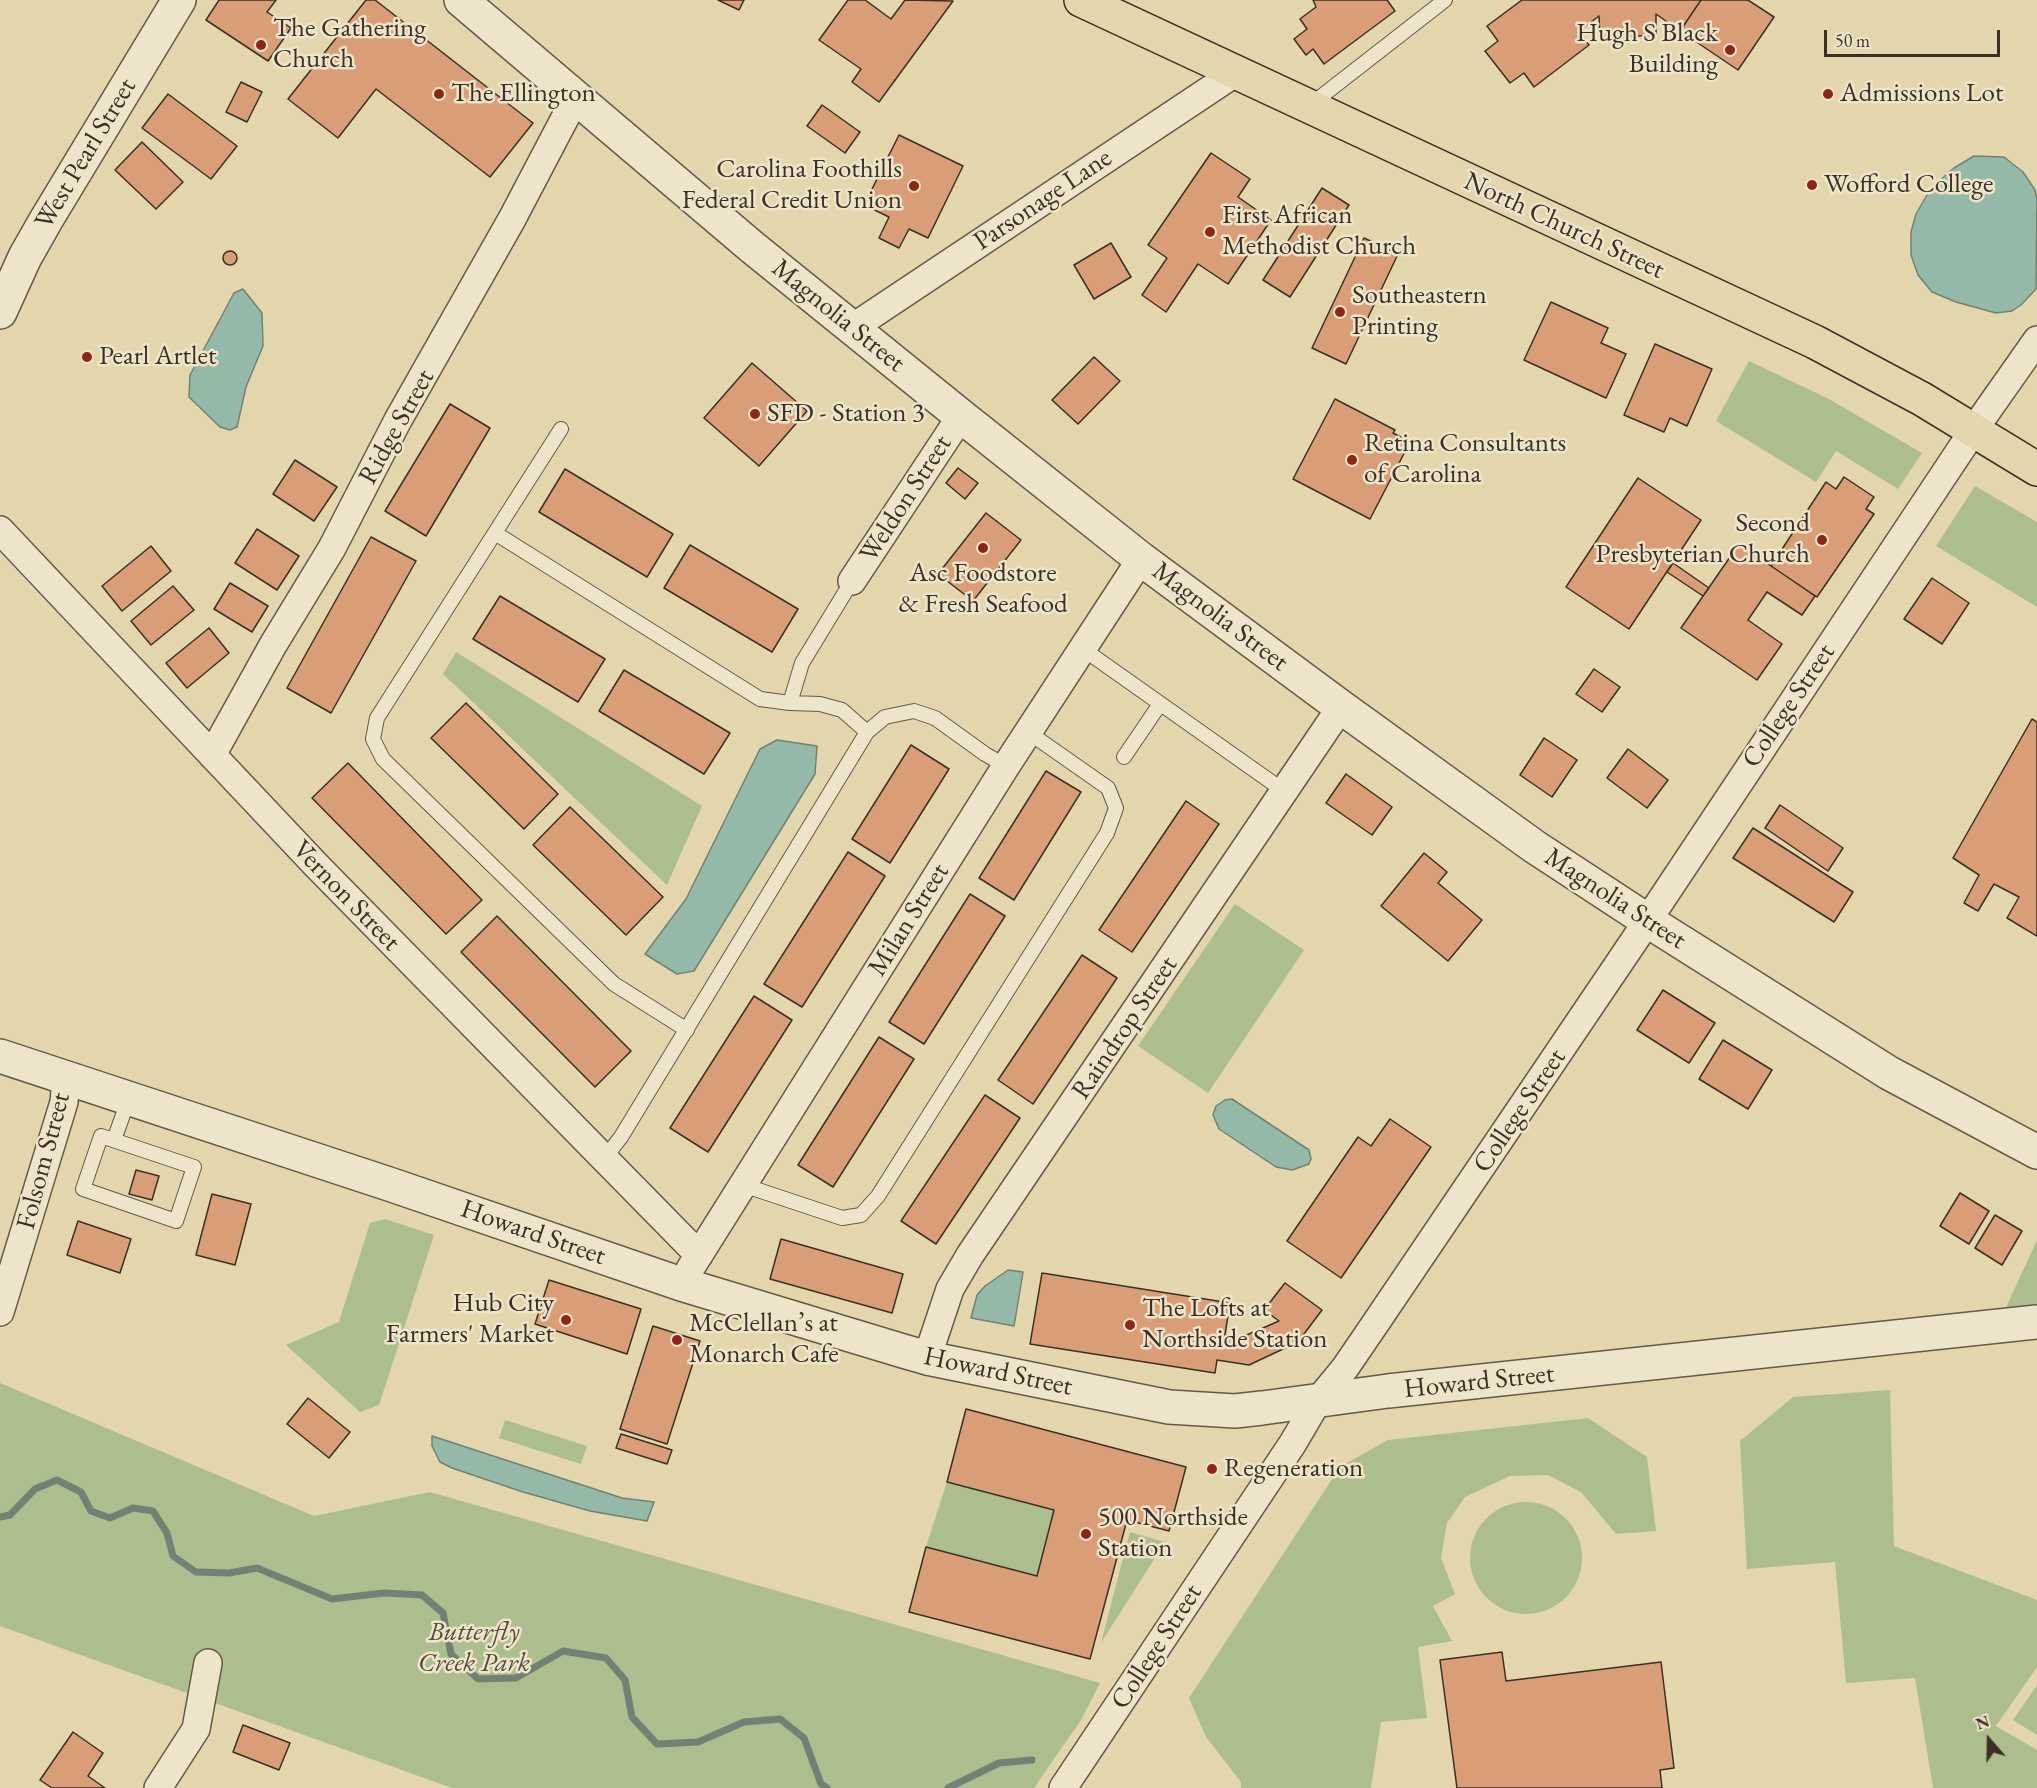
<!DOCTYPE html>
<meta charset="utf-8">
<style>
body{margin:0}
#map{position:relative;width:2037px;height:1788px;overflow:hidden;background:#e3d5ac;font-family:"EB Garamond",serif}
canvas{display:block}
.north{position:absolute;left:1959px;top:1710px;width:60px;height:60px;-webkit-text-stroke:4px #ede4c9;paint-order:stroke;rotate:340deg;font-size:16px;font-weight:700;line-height:24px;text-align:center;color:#3b3026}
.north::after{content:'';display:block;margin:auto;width:21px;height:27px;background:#3b3026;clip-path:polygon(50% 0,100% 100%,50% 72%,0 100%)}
.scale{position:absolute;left:1824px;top:30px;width:176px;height:27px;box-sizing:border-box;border:3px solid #3b3026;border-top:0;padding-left:8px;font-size:18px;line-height:21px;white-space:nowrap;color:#3b3026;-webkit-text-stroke:4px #ede4c9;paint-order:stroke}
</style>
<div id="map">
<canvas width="2037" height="1788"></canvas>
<div class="north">N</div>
<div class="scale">50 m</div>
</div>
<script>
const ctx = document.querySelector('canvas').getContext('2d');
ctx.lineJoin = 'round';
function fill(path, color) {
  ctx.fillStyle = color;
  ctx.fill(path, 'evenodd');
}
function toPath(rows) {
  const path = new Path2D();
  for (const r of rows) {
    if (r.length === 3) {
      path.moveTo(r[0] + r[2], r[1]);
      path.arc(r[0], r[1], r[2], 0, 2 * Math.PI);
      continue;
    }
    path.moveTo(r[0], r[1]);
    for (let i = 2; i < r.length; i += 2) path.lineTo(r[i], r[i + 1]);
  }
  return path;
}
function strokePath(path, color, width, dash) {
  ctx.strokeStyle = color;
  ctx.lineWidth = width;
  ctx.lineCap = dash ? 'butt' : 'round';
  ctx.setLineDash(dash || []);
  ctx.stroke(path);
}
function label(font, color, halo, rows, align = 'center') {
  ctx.font = font + ' "EB Garamond",serif';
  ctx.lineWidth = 5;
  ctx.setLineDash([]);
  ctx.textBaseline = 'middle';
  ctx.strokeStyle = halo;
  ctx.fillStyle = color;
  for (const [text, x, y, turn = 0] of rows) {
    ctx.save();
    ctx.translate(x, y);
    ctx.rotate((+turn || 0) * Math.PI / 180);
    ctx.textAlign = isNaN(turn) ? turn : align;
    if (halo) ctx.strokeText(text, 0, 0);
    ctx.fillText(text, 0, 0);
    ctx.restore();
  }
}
fill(toPath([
 [1749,361,1827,398,1922,453,1898,489,1836,451,1816,482,1716,421],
 [1975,486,2037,522,2037,607,1936,546],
 [456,652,702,806,667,885,443,674],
 [1235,904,1304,950,1208,1093,1138,1046],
 [385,1219,434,1235,379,1405,360,1412,286,1345,339,1322,370,1223],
 [2037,1240,2037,1322,1997,1327],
 [0,1383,314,1516,430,1492,1100,1683,1081,1720,1034,1788,452,1788,0,1626],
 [1890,1390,1894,1546,2037,1600,2037,1667,1996,1726,2037,1750,2037,1788,1933,1788,1915,1678,1846,1683,1835,1562,1747,1569,1740,1441,1793,1397],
 [1588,1418,1647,1457,1656,1531,1616,1534,1581,1492,1548,1475,1510,1476,1465,1497,1447,1523,1441,1558,1455,1594,1433,1606,1452,1641,1418,1647,1427,1718,1381,1722,1371,1788,1241,1788,1241,1782,1206,1737,1189,1698,1340,1467,1388,1440],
 [505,1420,587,1446,581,1464,499,1438],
 [947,1482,1054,1510,1037,1576,926,1547],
 [1526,1558,56],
 [1130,1532,1165,1542,1101,1643],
 [2037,1685,2037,1735,2013,1720]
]), '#adbe8e');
const water = toPath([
 [1974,156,2004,157,2023,172,2035,190,2037,199,2036,289,2021,305,2012,311,1996,313,1956,302,1932,292,1918,275,1911,255,1911,232,1916,214,1931,188,1954,168,1974,156],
 [243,289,262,313,263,346,246,387,237,427,230,430,220,427,189,397,190,375,234,293,243,289],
 [777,740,817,746,815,774,694,971,677,974,645,954,686,899,760,749,777,740],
 [1232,1099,1309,1150,1311,1159,1309,1164,1292,1170,1276,1167,1219,1129,1213,1115,1216,1106,1225,1100,1232,1099],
 [1008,1270,1023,1272,1014,1326,971,1318,977,1295,985,1286,1008,1270],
 [432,1436,622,1498,654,1502,647,1521,590,1511,523,1492,452,1468,440,1462,432,1446,432,1436]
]);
fill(water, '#95b9a9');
strokePath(water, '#718275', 1.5);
strokePath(toPath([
 [0,1517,10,1515,35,1489,57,1480,81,1492,91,1511,110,1518,133,1508,153,1511,167,1533,173,1556,196,1572,229,1573,257,1568,332,1599,384,1593,422,1595,443,1613,451,1654,478,1679,516,1678,563,1651,606,1658,625,1680,632,1717,657,1744,698,1742,744,1722,780,1719,804,1738,821,1784,827,1788],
 [948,1788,999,1763,1032,1760]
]), '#718275', 7);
const building = toPath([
 [219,0,276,0,267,12,291,28,268,61,206,20,219,0],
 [366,0,375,0,533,123,490,177,376,89,338,138,288,99,366,0],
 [718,0,744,0,739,10,718,0],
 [848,0,865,0,891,19,905,0,953,1,879,102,852,82,861,69,819,40,848,0],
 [1313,0,1387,0,1395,11,1324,64,1313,49,1306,55,1294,39,1307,29,1300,19,1316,7,1313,0],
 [1522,0,1701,0,1680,31,1656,14,1656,35,1600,38,1599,16,1579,31,1589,45,1534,87,1524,73,1510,83,1485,51,1498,41,1487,26,1522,0],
 [1701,0,1748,0,1774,17,1738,70,1680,31,1701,0],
 [241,82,262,92,247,122,226,112,241,82],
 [168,94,237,146,211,179,142,128,168,94],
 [822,105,860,132,845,153,807,126,822,105],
 [899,135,963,166,928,238,909,229,899,248,879,238,889,217,864,205,899,135],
 [142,142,183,182,156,209,115,170,142,142],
 [1211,153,1250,179,1238,197,1271,220,1228,284,1198,264,1166,312,1142,295,1167,258,1148,245,1211,153],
 [1322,188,1349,205,1290,297,1263,280,1322,188],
 [1364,238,1398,254,1346,364,1312,348,1364,238],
 [1111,243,1131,277,1094,299,1074,265,1111,243],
 [230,258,7],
 [1551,302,1608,328,1601,343,1626,354,1606,398,1524,360,1551,302],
 [1655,344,1712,369,1687,426,1670,418,1664,432,1624,415,1655,344],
 [1094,357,1120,381,1078,424,1052,400,1094,357],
 [752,363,807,411,759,466,704,418,752,363],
 [1335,399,1395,430,1393,433,1410,442,1370,519,1293,479,1335,399],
 [450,404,490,428,426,536,385,511,450,404],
 [295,460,337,487,314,521,273,494,295,460],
 [958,468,978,483,965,499,946,483,958,468],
 [565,469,673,534,647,577,539,512,565,469],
 [1844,477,1874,497,1866,509,1874,514,1817,597,1771,566,1826,482,1836,489,1844,477],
 [1638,478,1701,520,1629,629,1566,587,1638,478],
 [986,513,1021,540,973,601,938,574,986,513],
 [257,529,299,556,277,590,235,563,257,529],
 [371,537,416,561,331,713,287,688,371,537],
 [1739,544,1815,596,1802,615,1767,592,1748,620,1782,644,1757,680,1681,628,1739,544],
 [690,545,798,609,772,652,664,588,690,545],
 [151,546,171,571,122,611,102,586,151,546],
 [1673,563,1709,588,1703,596,1667,572,1673,563],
 [1932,578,1969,603,1942,644,1904,619,1932,578],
 [230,583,268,606,252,632,214,609,230,583],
 [173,586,194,610,151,645,131,621,173,586],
 [500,596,605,659,578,702,473,639,500,596],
 [209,628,229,653,187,688,166,663,209,628],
 [1594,669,1620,687,1602,712,1576,694,1594,669],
 [624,670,730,733,704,774,599,711,624,670],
 [466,703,558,794,524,829,431,738,466,703],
 [2032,719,2037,722,2037,936,2007,918,2019,897,1994,884,1978,911,1964,903,1979,875,1953,858,2032,719],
 [1544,738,1577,760,1552,797,1520,775,1544,738],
 [911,745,949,769,890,863,852,839,911,745],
 [1628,749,1668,780,1647,808,1607,778,1628,749],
 [348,763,482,900,446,934,312,798,348,763],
 [1046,771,1081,792,1014,900,979,878,1046,771],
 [1346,774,1392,807,1372,835,1326,803,1346,774],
 [1186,801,1219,824,1132,952,1099,930,1186,801],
 [1780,805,1843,848,1828,871,1765,828,1780,805],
 [570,807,663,897,626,935,533,845,570,807],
 [1753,828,1853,892,1834,922,1733,858,1753,828],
 [848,852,885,876,802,1007,764,984,848,852],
 [1424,853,1447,872,1438,883,1482,920,1448,961,1381,906,1424,853],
 [970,894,1005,916,924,1044,889,1022,970,894],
 [497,916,631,1051,595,1087,461,952,497,916],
 [1082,955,1117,978,1033,1104,998,1080,1082,955],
 [1663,990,1715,1023,1689,1063,1637,1030,1663,990],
 [754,996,792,1020,708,1152,670,1128,754,996],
 [879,1037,914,1059,833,1187,798,1165,879,1037],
 [1723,1040,1772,1070,1748,1109,1699,1079,1723,1040],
 [985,1095,1020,1118,936,1244,901,1221,985,1095],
 [1390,1119,1431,1147,1341,1278,1287,1241,1358,1137,1371,1146,1390,1119],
 [136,1170,159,1176,152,1200,129,1194,136,1170],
 [1960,1193,1989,1211,1969,1244,1940,1226,1960,1193],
 [212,1194,251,1204,235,1265,196,1255,212,1194],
 [1995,1215,2022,1231,2002,1265,1975,1248,1995,1215],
 [78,1221,131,1239,120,1273,67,1255,78,1221],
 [781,1239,903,1274,892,1313,770,1279,781,1239],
 [1042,1273,1230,1303,1225,1335,1242,1337,1279,1321,1264,1310,1285,1283,1322,1310,1298,1342,1249,1365,1217,1360,1215,1373,1030,1344,1042,1273],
 [549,1280,641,1309,627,1354,535,1324,549,1280],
 [653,1326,700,1341,667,1444,620,1429,653,1326],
 [308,1398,350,1432,329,1458,287,1424,308,1398],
 [966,1409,1186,1467,1169,1531,1127,1520,1090,1659,909,1612,926,1547,1037,1576,1054,1510,947,1482,966,1409],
 [621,1434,672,1450,667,1464,616,1448,621,1434],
 [1502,1652,1506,1681,1661,1662,1674,1768,1660,1770,1662,1788,1457,1788,1440,1660,1502,1652],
 [243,1725,290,1743,279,1770,233,1752,243,1725],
 [73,1732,103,1753,88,1776,105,1788,52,1788,40,1780,73,1732]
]);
fill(building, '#d99e77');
strokePath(building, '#3b3026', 1.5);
const service = toPath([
 [1309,106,1445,0],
 [561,429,377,718,373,739,383,759,614,984,687,1030],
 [495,533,760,699,790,703,820,704,842,710,867,732],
 [1083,649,1284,791],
 [790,703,802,663,852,581],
 [1124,757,1160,704],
 [101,1136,194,1167,176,1221,83,1189,101,1136],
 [114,1140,129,1098],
 [604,1159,621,1137,867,732,885,717,914,711,935,718,985,754,1006,766],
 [743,1185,842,1218,861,1215,878,1196,1107,833,1116,808,1108,788,1028,732]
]);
const minor = toPath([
 [852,328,1235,73],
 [0,530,316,865,699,1255],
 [852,581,961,416],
 [212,755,273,645,332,548,398,420,512,219,576,97],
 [690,1269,1006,766,1141,559],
 [0,1312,64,1102,66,1078],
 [927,1358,950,1289,970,1255,1341,707],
 [158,1788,196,1729,208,1663],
 [1063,1788,1293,1443,1317,1402,1345,1368,1375,1324,1634,941,1973,431,2037,340]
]);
const tertiary = toPath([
 [461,0,752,247,961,416,1141,559,1341,707,1535,847,1648,921,1889,1073,2037,1152],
 [0,312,25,257,46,220,179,0],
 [0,1056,392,1185,681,1284,903,1351,927,1358,1169,1407,1235,1411,1262,1408,1388,1391,2037,1322]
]);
const primary = toPath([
 [1081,0,1815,342,1922,399,2037,469]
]);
strokePath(service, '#655948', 16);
strokePath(minor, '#655948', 30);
strokePath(tertiary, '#655948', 36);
strokePath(primary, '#3b3026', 36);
strokePath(service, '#ede4c9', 14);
strokePath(minor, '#ede4c9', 27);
strokePath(tertiary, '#ede4c9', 33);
strokePath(primary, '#e3d5ac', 33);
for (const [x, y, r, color] of [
 [261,45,6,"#8f2418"],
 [1730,50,6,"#8f2418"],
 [439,94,6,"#8f2418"],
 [1828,94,6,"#8f2418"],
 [1812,185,6,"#8f2418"],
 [914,186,6,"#8f2418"],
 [1210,232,6,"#8f2418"],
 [1340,312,6,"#8f2418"],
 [87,357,6,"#8f2418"],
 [755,414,6,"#8f2418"],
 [1352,460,6,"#8f2418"],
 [1822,540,6,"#8f2418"],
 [983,548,6,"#8f2418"],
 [566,1320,6,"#8f2418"],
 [1130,1325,6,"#8f2418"],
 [677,1340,6,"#8f2418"],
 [1212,1469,6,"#8f2418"],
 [1086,1534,6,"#8f2418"]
]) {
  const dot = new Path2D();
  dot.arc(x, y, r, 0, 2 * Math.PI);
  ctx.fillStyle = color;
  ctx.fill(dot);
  strokePath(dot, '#ede4c9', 2);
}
label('27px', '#3b3026', '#ede4c9', [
 ["The Gathering",273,29],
 ["Church",273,60],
 ["Hugh S Black",1718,34,"right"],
 ["Building",1718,65,"right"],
 ["The Ellington",451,94],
 ["Admissions Lot",1840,94],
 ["Carolina Foothills",902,170,"right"],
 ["Federal Credit Union",902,201,"right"],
 ["Wofford College",1824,185],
 ["First African",1222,216],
 ["Methodist Church",1222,247],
 ["Southeastern",1352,296],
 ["Printing",1352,327],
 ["Pearl Artlet",99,357],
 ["SFD - Station 3",767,414],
 ["Retina Consultants",1364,444],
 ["of Carolina",1364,475],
 ["Second",1810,524,"right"],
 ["Presbyterian Church",1810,555,"right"],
 ["Asc Foodstore",983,574,"center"],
 ["& Fresh Seafood",983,605,"center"],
 ["Hub City",554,1304,"right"],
 ["Farmers' Market",554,1335,"right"],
 ["The Lofts at",1142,1309],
 ["Northside Station",1142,1340],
 ["McClellan’s at",689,1324],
 ["Monarch Cafe",689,1355],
 ["Regeneration",1224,1469],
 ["500 Northside",1098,1518],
 ["Station",1098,1549]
], 'left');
label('27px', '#3b3026', '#ede4c9', [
 ["West Pearl Street",86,154,-59],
 ["Parsonage Lane",1043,200,-34],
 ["North Church Street",1564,226,25],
 ["Magnolia Street",838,316,39],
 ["Ridge Street",397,427,-61],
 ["Weldon Street",906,499,-57],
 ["Magnolia Street",1220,617,37],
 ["College Street",1789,706,-56],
 ["Vernon Street",346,896,46],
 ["Magnolia Street",1615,899,33],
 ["Milan Street",909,920,-58],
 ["Raindrop Street",1125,1028,-56],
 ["College Street",1520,1111,-56],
 ["Folsom Street",44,1161,-75],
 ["Howard Street",533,1233,19],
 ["Howard Street",998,1372,12],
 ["Howard Street",1479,1382,-6],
 ["College Street",1157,1647,-57]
]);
label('italic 27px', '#524c3b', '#ede4c9', [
 ["Butterfly",474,1633],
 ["Creek Park",474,1664]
]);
</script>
